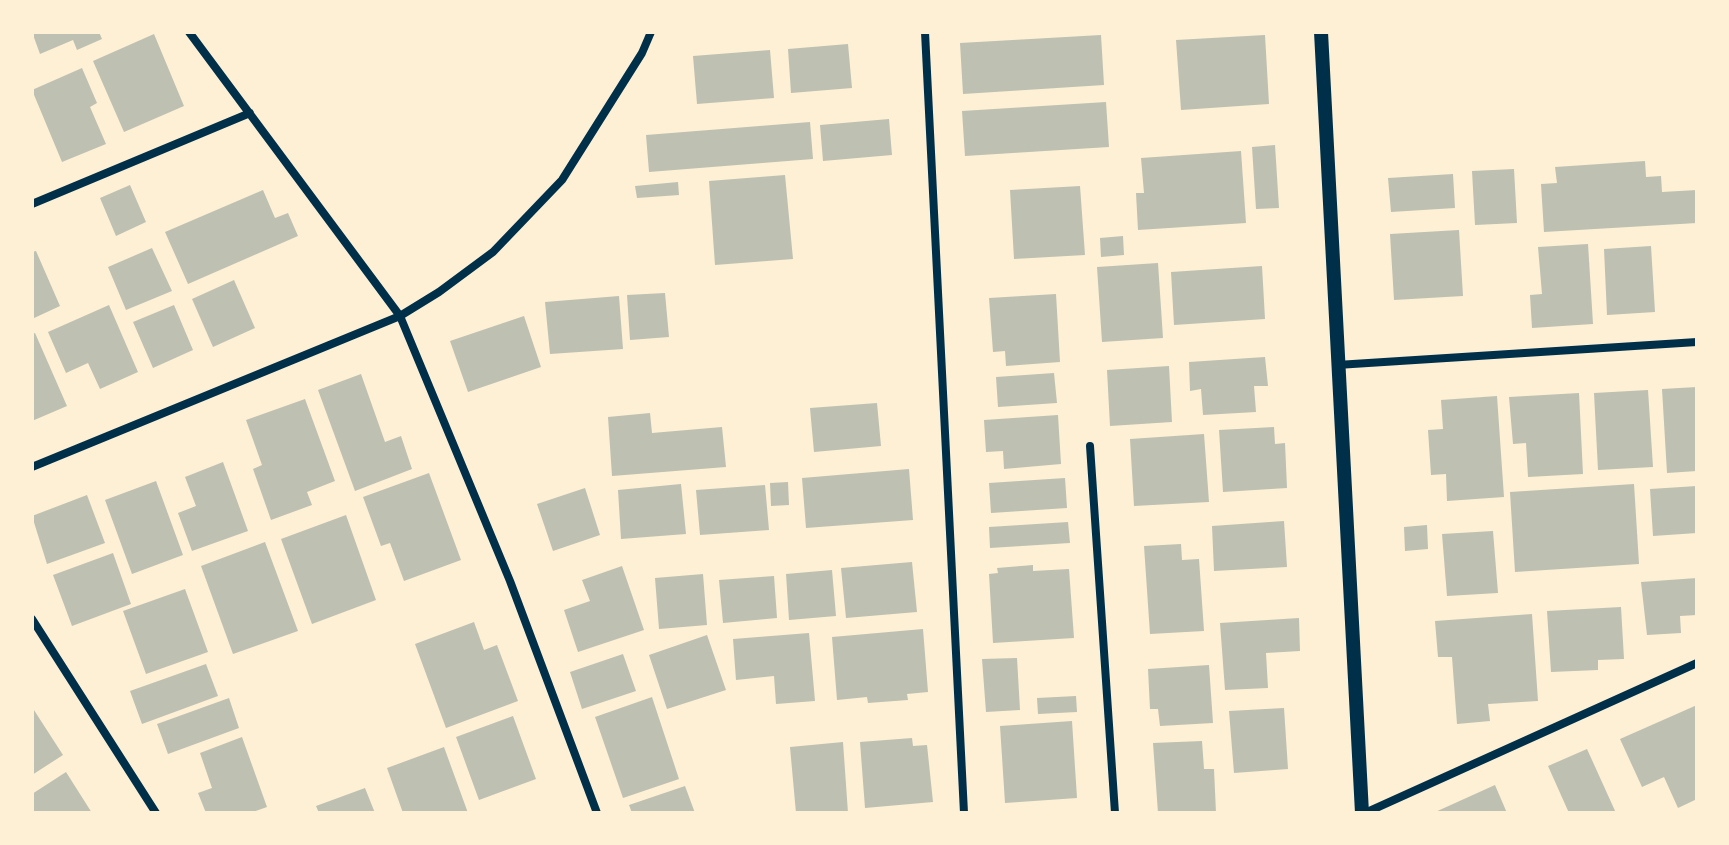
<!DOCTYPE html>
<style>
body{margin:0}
#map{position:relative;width:1729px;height:845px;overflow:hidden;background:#fdf0d5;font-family:"Exo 2",sans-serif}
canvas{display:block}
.frame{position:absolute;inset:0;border:34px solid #fdf0d5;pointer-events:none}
</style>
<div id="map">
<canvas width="1729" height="845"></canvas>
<div class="frame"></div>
</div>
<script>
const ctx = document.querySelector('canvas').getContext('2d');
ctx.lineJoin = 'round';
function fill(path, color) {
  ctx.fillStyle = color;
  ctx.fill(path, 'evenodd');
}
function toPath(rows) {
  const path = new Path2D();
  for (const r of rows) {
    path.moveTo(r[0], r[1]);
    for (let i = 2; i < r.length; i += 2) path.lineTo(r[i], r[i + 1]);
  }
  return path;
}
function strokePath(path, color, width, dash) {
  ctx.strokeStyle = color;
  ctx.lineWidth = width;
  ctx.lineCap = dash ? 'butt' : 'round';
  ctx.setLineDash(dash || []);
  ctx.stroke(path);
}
fill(toPath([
 [32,32,99,32,102,39,77,50,73,40,40,54],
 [154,34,184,106,124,132,93,61],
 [1101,35,1104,85,963,94,960,43],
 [1265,35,1269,104,1181,110,1176,40],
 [848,44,852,88,791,93,788,49],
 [770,50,774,98,697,104,693,56],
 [82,68,97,103,90,107,106,144,62,162,32,90],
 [1106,102,1109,147,965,156,962,111],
 [889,119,892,155,823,161,820,125],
 [810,122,813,159,649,172,646,135],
 [1275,145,1279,208,1256,209,1252,147],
 [1241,151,1246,223,1138,230,1136,193,1144,193,1141,158],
 [1645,161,1646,177,1661,176,1662,192,1697,190,1697,223,1544,232,1541,184,1557,183,1555,167],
 [1514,169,1517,223,1475,225,1472,171],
 [1453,174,1455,208,1391,212,1388,178],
 [785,175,793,259,715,265,709,181],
 [678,182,679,195,637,198,635,186],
 [130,185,146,222,116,236,100,198],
 [1080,186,1085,255,1014,259,1010,190],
 [263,190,275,218,288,213,298,236,188,284,165,232],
 [1459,230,1463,296,1394,300,1390,234],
 [1123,236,1124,255,1101,257,1100,238],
 [1588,244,1593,324,1532,328,1530,295,1542,294,1538,247],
 [1651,246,1655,312,1607,315,1604,249],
 [152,248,172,291,126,310,108,267],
 [36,251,60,306,32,319,32,252],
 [1158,263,1163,338,1102,342,1097,267],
 [1262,266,1265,319,1174,325,1171,272],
 [234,280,255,328,213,347,192,299],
 [665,293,669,337,630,340,627,295],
 [1056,294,1060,362,1006,366,1005,351,993,352,989,298],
 [619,296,623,349,550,354,545,302],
 [109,305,138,372,100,389,88,363,66,373,48,332],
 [174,305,193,350,153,368,133,322],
 [524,316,541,367,468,392,450,341],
 [35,333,67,406,32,421,32,334],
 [1265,357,1268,386,1254,386,1256,412,1203,415,1201,389,1190,391,1189,362],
 [1169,366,1172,422,1110,426,1107,370],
 [1054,373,1057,403,998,407,996,377],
 [361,374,385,442,401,436,412,469,355,491,318,390],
 [1697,387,1697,471,1667,473,1662,389],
 [1648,390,1653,467,1598,470,1594,393],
 [1579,393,1583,474,1528,477,1526,443,1513,444,1509,397],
 [1497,396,1504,497,1447,501,1446,474,1431,475,1428,430,1443,429,1441,400],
 [305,399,335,481,307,492,312,505,271,520,253,469,262,465,246,420],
 [877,403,881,446,814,452,810,408],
 [650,413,652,433,722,427,726,467,612,476,608,417],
 [1058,415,1061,464,1004,469,1003,451,986,452,984,420],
 [1274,427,1275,444,1285,443,1287,488,1223,492,1219,430],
 [1204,434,1209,502,1134,506,1130,439],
 [223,462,248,531,192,551,178,513,196,506,185,477],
 [909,469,913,520,806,528,802,478],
 [429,473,461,560,404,581,390,543,381,546,363,497],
 [1065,478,1067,508,991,513,989,483],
 [156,481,183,555,132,574,105,500],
 [788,482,789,505,771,506,770,483],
 [681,484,686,534,621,539,618,490],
 [1634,484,1639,564,1515,572,1510,492],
 [765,485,769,530,700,535,696,490],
 [1697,486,1697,533,1653,536,1650,489],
 [585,488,600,535,553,551,537,504],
 [87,495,105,543,47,564,32,516],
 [346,515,376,600,312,624,281,539],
 [1284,521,1287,567,1214,571,1212,526],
 [1068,522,1070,543,990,548,989,527],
 [1427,525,1428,549,1405,551,1404,527],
 [1493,531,1498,593,1447,596,1442,534],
 [265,542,298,631,233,654,201,566],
 [1181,544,1182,560,1199,559,1204,631,1150,634,1144,546],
 [113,553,131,604,72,626,53,575],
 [912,562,917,612,846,618,841,568],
 [1033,565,1033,571,1069,569,1074,638,993,643,989,574,998,573,997,568],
 [622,566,644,630,578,652,564,610,590,601,582,580],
 [832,570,836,616,789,620,786,574],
 [703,574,707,625,659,629,655,578],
 [774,576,777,618,723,623,719,580],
 [1697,578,1697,615,1680,616,1681,633,1647,635,1641,582],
 [185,589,208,652,146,674,123,611],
 [1621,607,1624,659,1598,660,1598,670,1551,672,1547,611],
 [1532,614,1538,701,1488,704,1490,721,1457,724,1452,657,1438,657,1435,621],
 [1299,618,1300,651,1266,653,1268,688,1225,690,1220,623],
 [474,622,484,650,497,645,518,701,446,728,415,644],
 [923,629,928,692,907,694,908,700,868,703,867,697,837,700,832,637],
 [809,633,815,701,776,704,774,676,736,680,733,639],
 [707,635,726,690,667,709,649,655],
 [623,654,636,691,582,709,570,672],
 [1017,658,1020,710,986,712,982,659],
 [206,664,218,696,142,724,130,691],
 [1209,665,1213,723,1160,726,1158,709,1150,709,1148,669],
 [1076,696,1077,712,1038,714,1037,698],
 [652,697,679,779,623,798,595,717],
 [229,698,239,728,168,754,157,724],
 [1697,705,1697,799,1678,808,1664,777,1642,787,1620,739],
 [32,707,63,755,32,775],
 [1284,708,1288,769,1234,773,1229,711],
 [513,716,536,779,479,800,456,737],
 [1072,721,1077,798,1005,803,1000,726],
 [242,737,267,807,250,813,206,813,198,793,212,788,200,753],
 [912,738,913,746,927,745,933,802,865,808,860,742],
 [1202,741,1204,769,1214,769,1216,813,1158,813,1153,743],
 [843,742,848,813,796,813,790,747],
 [444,747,468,813,403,813,387,768],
 [1587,749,1616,813,1569,813,1548,766],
 [66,772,92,813,32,813,32,794],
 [1495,785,1507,813,1433,813],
 [685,786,695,813,632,813,629,805],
 [365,788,375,813,319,813,316,806]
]), '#bec0b2');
strokePath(toPath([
 [189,32,400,316,510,581,597,813],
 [925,32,964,813],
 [32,204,250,113],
 [1337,365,1697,342],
 [1090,446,1115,813],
 [32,467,400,316,439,292,493,252,562,180,642,53,651,32],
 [32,619,156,813],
 [1365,813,1697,663]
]), '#003049', 8);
strokePath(toPath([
 [1321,32,1362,813]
]), '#003049', 14);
</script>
